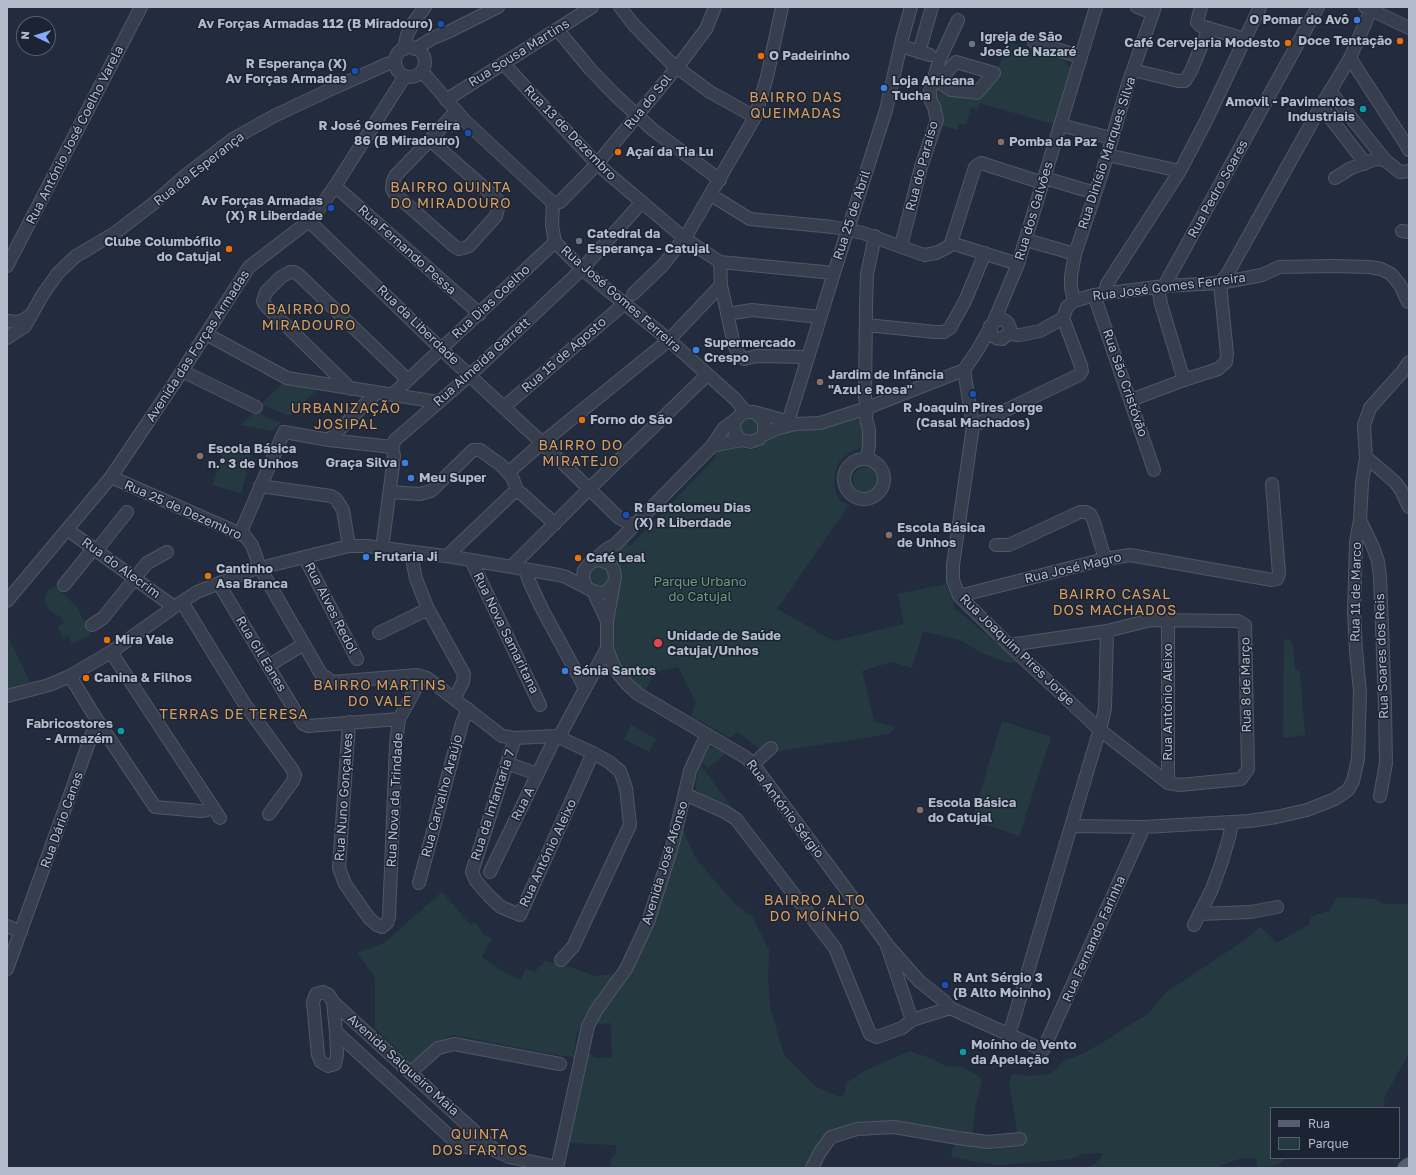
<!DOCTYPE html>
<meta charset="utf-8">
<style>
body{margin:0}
#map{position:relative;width:1416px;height:1175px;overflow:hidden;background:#232c3f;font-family:"Golos Text",sans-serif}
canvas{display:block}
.frame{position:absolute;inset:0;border:8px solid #b3baca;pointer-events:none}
.legend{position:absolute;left:1270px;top:1107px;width:130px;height:52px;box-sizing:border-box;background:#1c2434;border:1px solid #586070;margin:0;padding:5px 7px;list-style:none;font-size:12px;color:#b3baca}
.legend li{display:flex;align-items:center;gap:8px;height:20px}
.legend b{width:20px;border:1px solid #586070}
.north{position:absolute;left:16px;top:16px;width:40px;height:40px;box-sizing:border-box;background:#1c2434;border:1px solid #586070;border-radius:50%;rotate:274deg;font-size:11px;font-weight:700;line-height:16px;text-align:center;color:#b3baca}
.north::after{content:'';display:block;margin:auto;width:14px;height:18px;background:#86a9fc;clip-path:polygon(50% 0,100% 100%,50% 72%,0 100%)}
</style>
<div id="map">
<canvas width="1416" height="1175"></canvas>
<div class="frame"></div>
<ul class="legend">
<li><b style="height:5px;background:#555e6f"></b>Rua</li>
<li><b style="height:11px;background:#253a40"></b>Parque</li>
</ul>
<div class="north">N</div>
</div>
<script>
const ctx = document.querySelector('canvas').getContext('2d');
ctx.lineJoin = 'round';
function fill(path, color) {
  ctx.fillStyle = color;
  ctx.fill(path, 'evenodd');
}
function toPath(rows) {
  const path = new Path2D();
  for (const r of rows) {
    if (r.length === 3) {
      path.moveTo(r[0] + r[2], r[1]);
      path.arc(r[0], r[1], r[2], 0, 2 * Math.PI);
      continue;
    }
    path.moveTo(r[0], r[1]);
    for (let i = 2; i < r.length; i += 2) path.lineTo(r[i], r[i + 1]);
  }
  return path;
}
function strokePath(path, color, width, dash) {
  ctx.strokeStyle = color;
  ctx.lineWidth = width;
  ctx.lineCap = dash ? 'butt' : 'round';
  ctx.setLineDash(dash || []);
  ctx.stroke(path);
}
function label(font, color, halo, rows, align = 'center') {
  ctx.font = font + ' "Golos Text",sans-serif';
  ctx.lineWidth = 3;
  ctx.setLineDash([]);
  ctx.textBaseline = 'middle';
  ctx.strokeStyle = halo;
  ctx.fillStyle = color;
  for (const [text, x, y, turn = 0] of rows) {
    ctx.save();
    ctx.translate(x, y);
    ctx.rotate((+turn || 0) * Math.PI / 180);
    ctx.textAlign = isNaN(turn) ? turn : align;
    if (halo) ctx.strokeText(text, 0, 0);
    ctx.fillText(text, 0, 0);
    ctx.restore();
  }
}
fill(toPath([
 [1010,43,1063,58,1070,68,1053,124,980,103,978,110,971,107,966,125,959,123,957,130,940,125,936,100,941,83,972,92,995,73],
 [285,381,319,388,289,416,261,404],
 [255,412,282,423,272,431,241,425],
 [748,427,9],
 [850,418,855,418,863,425,865,446,849,453,844,457,839,462,835,473,834,484,836,494,841,501,849,505,777,609,834,641,904,624,898,594,946,584,955,608,1018,662,1009,663,982,653,960,640,923,631,912,668,891,662,862,671,874,721,895,727,889,734,773,752,760,749,737,732,731,738,691,716,696,702,678,667,655,672,645,691,640,688,628,675,615,653,612,633,615,607,621,576,617,562,617,555,619,548,625,541,630,546,717,456,713,452,733,445,743,449,753,450,763,445,772,434],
 [224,446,252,454,241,493,213,485],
 [866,480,13],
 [599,565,606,568,608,571,609,578,608,582,602,587,599,588,592,586,587,573,589,569],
 [54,587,56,587,77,607,91,635,72,644,68,635,63,638,58,627,64,623,60,616,54,614,48,608,45,601,45,595,49,590],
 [7,635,30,682,7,689],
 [1287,639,1290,640,1293,647,1295,669,1300,672,1305,735,1283,738,1284,640],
 [1002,721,1051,737,1019,836,972,820],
 [631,725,656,739,649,752,624,739],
 [709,748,713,748,726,753,707,769,702,762],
 [700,766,701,766,731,806,702,794,697,790,695,784],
 [682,829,684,832,696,859,735,904,752,916,769,950,768,978,770,1007,784,1055,816,1087,841,1097,845,1094,846,1083,865,1071,909,1051,930,1058,945,1066,961,1067,977,1075,982,1080,976,1104,972,1135,893,1122,872,1121,851,1125,828,1135,813,1152,806,1168,611,1168,611,1159,616,1153,616,1145,568,1143,587,1051,595,1058,612,1057,611,1023,592,1025,615,996,636,962,655,918,666,887],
 [442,892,471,925,475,922,484,935,492,938,482,957,507,974,521,980,525,969,536,972,538,966,541,966,544,961,570,967,594,976,615,974,588,1011,581,1024,576,1036,574,1057,563,1056,453,1035,441,1040,412,1064,375,1028,375,977,357,953,384,943],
 [1337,897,1375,899,1382,904,1409,904,1409,1053,1385,1096,1383,1107,1384,1108,1271,1108,1271,1158,1286,1158,1281,1163,1267,1168,1258,1168,1256,1159,1242,1158,1222,1165,1219,1168,1086,1168,1094,1164,1101,1158,1102,1153,1082,1154,1079,1156,1069,1159,1048,1161,998,1165,951,1157,953,1148,956,1144,993,1150,1019,1144,1009,1082,1012,1074,1030,1076,1049,1074,1057,1068,1065,1060,1080,1055,1102,1043,1149,1013,1165,993,1245,940,1260,927,1277,943,1309,924,1312,916,1329,911]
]), '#253a40');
const minor = toPath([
 [620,7,634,25,671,63,710,92,755,117],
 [1137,7,1153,13],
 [1201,7,1197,22,1201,26,1245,39],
 [1365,7,1409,28],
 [557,29,590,69,615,95,653,130,720,180],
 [1034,42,1081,57],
 [901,46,930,55],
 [410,62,15],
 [404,49,407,35,414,22,425,7],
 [415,49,433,38,448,32,498,7],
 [919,52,932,7],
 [1350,58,1405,143,1409,150],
 [956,62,994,73,977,93,972,92,951,90,941,83,946,73,956,62],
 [503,63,597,164,684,238,720,262,834,273],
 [1133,70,1178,81,1185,81,1191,71,1209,28],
 [421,72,427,77,465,121,553,203,552,225,555,242,582,269,669,340,735,399,746,412],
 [1330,91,1385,160],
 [446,100,592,7],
 [1321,106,1362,159,1364,164],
 [1060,125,1111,138],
 [430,140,497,199,499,205,496,216,469,246,464,248,459,249,454,246,394,193,392,188,393,181,396,175,430,140,456,111],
 [1107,155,1180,171],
 [1045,178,1095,193],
 [1335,178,1351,168,1376,159,1385,160,1400,172,1409,171],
 [335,186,480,314],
 [711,195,750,219,833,227,863,233,924,255,936,253,948,247,951,243,1018,264],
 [553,203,560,202,597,164,682,61,706,29,715,7],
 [309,221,440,348,540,441,618,517,633,526],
 [1402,231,1409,232],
 [1026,240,1075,254],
 [951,243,975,167,981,163,1043,183],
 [901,246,921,167,937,120,934,107,930,99,930,91,939,61,958,20],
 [720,262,721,285,734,345,740,356,744,359,757,356,808,357],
 [7,266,141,7],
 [1164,286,1318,7],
 [1105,293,1107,284,1180,171,1207,119,1260,7],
 [633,294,663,265,688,233,755,117,767,77,782,7],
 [1094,295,1154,470],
 [1074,301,1071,287,1071,276,1075,254,1102,173,1128,84,1155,7],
 [727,314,752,310,820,317],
 [7,321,20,322,29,316],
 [866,325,935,332,944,332,950,328,965,301,985,253],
 [990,326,992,335,996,338,1002,339,1008,334,1010,328,1007,322,1002,319,994,321],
 [206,334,287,378,438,402],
 [1008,334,1020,335,1040,331,1063,318,1067,307,1074,301,1094,295,1164,286,1220,283,1262,275,1279,267,1333,266,1370,267,1381,269,1391,274,1400,285,1408,302],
 [7,338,25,326,43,294,58,273,76,256,115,233,154,203,186,175,233,139,274,116,325,92,387,64,395,63],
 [964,370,973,426,953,565,953,580,959,596,1009,645,1100,730,1168,783,1180,785,1241,779,1248,769,1245,625,1238,621,1151,620,1107,631,1009,645],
 [182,371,256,407],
 [1184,380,1218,369,1226,362,1227,354,1220,283,1228,273,1321,106,1350,58,1371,10],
 [351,389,265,305,263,301,266,292,281,277,290,272,294,272,299,275,408,380],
 [392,395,555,242],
 [1131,400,1184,380,1161,304,1158,287],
 [504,407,624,304],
 [757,414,764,421,764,431,763,435,759,439,751,442,741,440,735,433,734,423,739,416,746,412,754,412,793,423],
 [788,422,834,273,886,110,902,39,911,7],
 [973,426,1079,375,1082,371,1081,366,1063,318],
 [763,435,776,429,795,424,820,423,867,408,964,370,977,351,994,321,1018,264,1096,7],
 [329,440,376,393],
 [712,446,741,440],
 [867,458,869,445,869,430,866,418,867,408,865,397,866,308,867,274,875,236],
 [1366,458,1373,463,1395,482,1401,490,1409,507],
 [864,479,20],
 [509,472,542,443,669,340,721,285],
 [111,477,245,536,252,545,260,568,321,674,333,682,417,675,427,678,502,736,515,738,556,736,593,753,609,762,620,771,626,788,630,825,573,947,561,960],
 [260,486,331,496,336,499,343,510,349,546],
 [390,492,420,494,431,491,473,450,480,450,501,465,512,477,518,492],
 [1360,520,1373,547,1378,561,1380,577,1385,706,1386,763,1380,796],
 [68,530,174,607],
 [240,534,284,432,329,440,392,447],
 [996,545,1009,545,1080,512,1086,512,1090,514,1093,519,1105,559],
 [382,549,393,465,394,456,392,447,395,440,470,375,582,269,642,202],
 [415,553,413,564,416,579,428,609,464,674,463,682,454,699],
 [447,556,512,494,516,492,522,494,555,524],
 [305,558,357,659],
 [471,560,540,705],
 [593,561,607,549,616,544,712,446,724,428,736,419],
 [511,567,589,489,707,375],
 [525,569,529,581,542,609,585,688],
 [614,583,610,588,605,592,599,593,593,591,587,588,584,582,583,576,584,570,588,565,593,561,600,560,606,562,611,565,614,571,615,577,607,621,607,648,612,662,618,673,627,684,638,694,745,757,753,764,886,943,912,1020],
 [219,584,303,724,308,726,399,719],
 [64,585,89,554,94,549,100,546,127,512],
 [593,591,607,621],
 [959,596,1105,559,1130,555,1272,580,1277,579,1279,574,1272,484],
 [7,601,111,477,175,382,249,267,309,221,321,206,335,186,405,76],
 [182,602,244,703,292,769,295,775,293,781,269,814],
 [1168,621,1168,783],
 [92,625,103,618,147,563,167,552],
 [379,633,428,609],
 [111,652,220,818],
 [268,666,304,644],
 [7,696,49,685,70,676,111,652,174,607,197,592,252,570,349,546,367,546,453,557,559,575,566,577,587,588],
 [97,720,155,807,201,811,207,810,212,807],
 [349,722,339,868,345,884,369,918,377,925,382,927,387,923,389,917,396,744,399,719,422,677],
 [559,737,607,648],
 [515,738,472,872,476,881,489,896,501,907,520,915,593,753],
 [507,763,537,774],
 [753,764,771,748],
 [685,794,725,812,736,819,835,948,870,1034,877,1037,902,1028,912,1020,950,1008],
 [1071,826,1144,827,1249,821,1276,817,1307,810,1335,799,1348,790,1353,781,1358,759,1360,692,1356,650,1354,612,1356,542,1360,520,1362,483,1366,458,1364,425,1370,408,1403,371,1409,362],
 [490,872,556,736],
 [419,883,462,723,468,709],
 [1199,914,1251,912,1277,907],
 [1194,925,1212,889,1221,864,1229,838,1232,823],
 [7,926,21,932],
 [889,947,919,981,944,1001,950,1008,1043,1050,1144,827],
 [7,969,97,720,70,676],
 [323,992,329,995,333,1002,336,1032,337,1055,335,1064,328,1066,321,1062,318,1055,313,1002,316,994,323,992],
 [333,1002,496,1151,509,1157,557,1167],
 [336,1032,460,1146,465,1147,480,1136],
 [1009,1035,1102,722,1105,708,1107,631],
 [411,1072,438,1048,454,1044,560,1064],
 [557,1168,588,1026,597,1009,626,969,648,922,672,847,690,771,700,749,707,735],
 [812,1168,820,1152,831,1137,857,1129,894,1127,958,1138,988,1142,1020,1139]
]);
const major = toPath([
 [1405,1168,1409,1165]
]);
strokePath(minor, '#4f5767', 14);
strokePath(major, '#404858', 16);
strokePath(minor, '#373f4f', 12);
strokePath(major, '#555e6f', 15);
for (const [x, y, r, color] of [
 [1357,20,4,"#3f7fe0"],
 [441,24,4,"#1a4fb4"],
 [1400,41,4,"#e8710a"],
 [1288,43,4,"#e8710a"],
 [972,44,4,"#6b7280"],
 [761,56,4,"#e8710a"],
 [355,71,4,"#1a4fb4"],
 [884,88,4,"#3f7fe0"],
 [1363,109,4,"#0f9aa8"],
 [468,133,4,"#1a4fb4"],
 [1001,142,4,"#8d6e63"],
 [618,152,4,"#e8710a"],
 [331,208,4,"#1a4fb4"],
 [579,241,4,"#6b7280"],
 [229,249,4,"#e8710a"],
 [696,350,4,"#3f7fe0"],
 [820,382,4,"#8d6e63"],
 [973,394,4,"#1a4fb4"],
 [582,420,4,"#e8710a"],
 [200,456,4,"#8d6e63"],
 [405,463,4,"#3f7fe0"],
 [411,478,4,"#3f7fe0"],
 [626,515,4,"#1a4fb4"],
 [889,535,4,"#8d6e63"],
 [366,557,4,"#3f7fe0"],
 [578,558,4,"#e8710a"],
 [208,576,4,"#e8710a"],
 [107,640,4,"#e8710a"],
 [658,643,5,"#e0444e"],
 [565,671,4,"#3f7fe0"],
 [86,678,4,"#e8710a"],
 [121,731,4,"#0f9aa8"],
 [920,810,4,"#8d6e63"],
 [945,985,4,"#1a4fb4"],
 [963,1052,4,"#0f9aa8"]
]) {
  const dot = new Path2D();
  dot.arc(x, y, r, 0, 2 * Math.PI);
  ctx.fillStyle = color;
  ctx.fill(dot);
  strokePath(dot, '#1c2434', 1.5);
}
label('bold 13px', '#b3baca', '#1c2434', [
 ["O Pomar do Avô",1349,20,"right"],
 ["Av Forças Armadas 112 (B Miradouro)",433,24,"right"],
 ["Igreja de São",980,37],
 ["José de Nazaré",980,52],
 ["Doce Tentação",1392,41,"right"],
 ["Café Cervejaria Modesto",1280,43,"right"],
 ["O Padeirinho",769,56],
 ["R Esperança (X)",347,64,"right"],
 ["Av Forças Armadas",347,79,"right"],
 ["Loja Africana",892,81],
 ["Tucha",892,96],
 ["Amovil - Pavimentos",1355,102,"right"],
 ["Industriais",1355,117,"right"],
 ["R José Gomes Ferreira",460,126,"right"],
 ["86 (B Miradouro)",460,141,"right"],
 ["Pomba da Paz",1009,142],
 ["Açaí da Tia Lu",626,152],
 ["Av Forças Armadas",323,201,"right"],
 ["(X) R Liberdade",323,216,"right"],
 ["Catedral da",587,234],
 ["Esperança - Catujal",587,249],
 ["Clube Columbófilo",221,242,"right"],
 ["do Catujal",221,257,"right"],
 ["Supermercado",704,343],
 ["Crespo",704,358],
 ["Jardim de Infância",828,375],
 ["\"Azul e Rosa\"",828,390],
 ["R Joaquim Pires Jorge",973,408,"center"],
 ["(Casal Machados)",973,423,"center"],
 ["Forno do São",590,420],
 ["Escola Básica",208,449],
 ["n.º 3 de Unhos",208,464],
 ["Graça Silva",397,463,"right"],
 ["Meu Super",419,478],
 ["R Bartolomeu Dias",634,508],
 ["(X) R Liberdade",634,523],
 ["Escola Básica",897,528],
 ["de Unhos",897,543],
 ["Frutaria Ji",374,557],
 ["Café Leal",586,558],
 ["Cantinho",216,569],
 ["Asa Branca",216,584],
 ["Unidade de Saúde",667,636],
 ["Catujal/Unhos",667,651],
 ["Mira Vale",115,640],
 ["Sónia Santos",573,671],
 ["Canina & Filhos",94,678],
 ["Fabricostores",113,724,"right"],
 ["- Armazém",113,739,"right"],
 ["Escola Básica",928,803],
 ["do Catujal",928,818],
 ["R Ant Sérgio 3",953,978],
 ["(B Alto Moinho)",953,993],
 ["Moínho de Vento",971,1045],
 ["da Apelação",971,1060]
], 'left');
label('13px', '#b3baca', '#1c2434', [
 ["Rua Sousa Martins",519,53,-32],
 ["Rua do Sol",648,102,-51],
 ["Rua 13 de Dezembro",570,133,46],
 ["Rua António José Coelho Varela",75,135,-63],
 ["Rua Dinísio Marques Silva",1107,153,-72],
 ["Rua do Paraíso",922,166,-75],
 ["Rua da Esperança",199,169,-38],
 ["Rua Pedro Soares",1218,189,-61],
 ["Rua dos Galvões",1034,211,-73],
 ["Rua 25 de Abril",852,215,-72],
 ["Rua Fernando Pessa",407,250,42],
 ["Rua José Gomes Ferreira",1169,287,-7],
 ["Rua José Gomes Ferreira",621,299,41],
 ["Rua Dias Coelho",491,302,-43],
 ["Rua da Liberdade",418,325,44],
 ["Avenida das Forças Armadas",198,346,-57],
 ["Rua 15 de Agosto",564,355,-41],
 ["Rua Almeida Garrett",482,362,-42],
 ["Rua São Cristóvão",1125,383,71],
 ["Rua 25 de Dezembro",183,510,24],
 ["Rua do Alecrim",121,568,36],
 ["Rua José Magro",1073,568,-13],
 ["Rua 11 de Marco",1356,592,-89],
 ["Rua Alves Redol",331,608,63],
 ["Rua Nova Samaritana",506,633,64],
 ["Rua Joaquim Pires Jorge",1017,650,44],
 ["Rua GIl Eanes",261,654,59],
 ["Rua Soares dos Reis",1382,656,-92],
 ["Rua 8 de Março",1246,685,-91],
 ["Rua António Aleixo",1168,702,-90],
 ["Rua Carvalho Araújo",442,796,-75],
 ["Rua Nuno Gonçalves",344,797,-86],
 ["Rua Nova da Trindade",395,800,-87],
 ["Rua A",523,804,-64],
 ["Rua da Infantaria 7",493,805,-72],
 ["Rua António Sérgio",785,809,53],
 ["Rua Dário Canas",62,820,-70],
 ["Rua António Aleixo",548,853,-65],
 ["Avenida José Afonso",665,863,-73],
 ["Rua Fernando Farinha",1094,939,-66],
 ["Avenida Salgueiro Maia",403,1065,42]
]);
label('13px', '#699c79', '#1c2434', [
 ["Parque Urbano",700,582],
 ["do Catujal",700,597]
]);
ctx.letterSpacing = '1px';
label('14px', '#d99f5f', '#1c2434', [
 ["BAIRRO DAS",796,98],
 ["QUEIMADAS",796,114],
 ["BAIRRO QUINTA",451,188],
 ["DO MIRADOURO",451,204],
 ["BAIRRO DO",309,310],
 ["MIRADOURO",309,326],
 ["URBANIZAÇÃO",346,409],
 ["JOSIPAL",346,425],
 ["BAIRRO DO",581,446],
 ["MIRATEJO",581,462],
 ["BAIRRO CASAL",1115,595],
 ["DOS MACHADOS",1115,611],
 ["BAIRRO MARTINS",380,686],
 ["DO VALE",380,702],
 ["TERRAS DE TERESA",234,715],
 ["BAIRRO ALTO",815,901],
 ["DO MOÍNHO",815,917],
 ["QUINTA",480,1135],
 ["DOS FARTOS",480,1151]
]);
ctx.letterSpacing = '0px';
</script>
